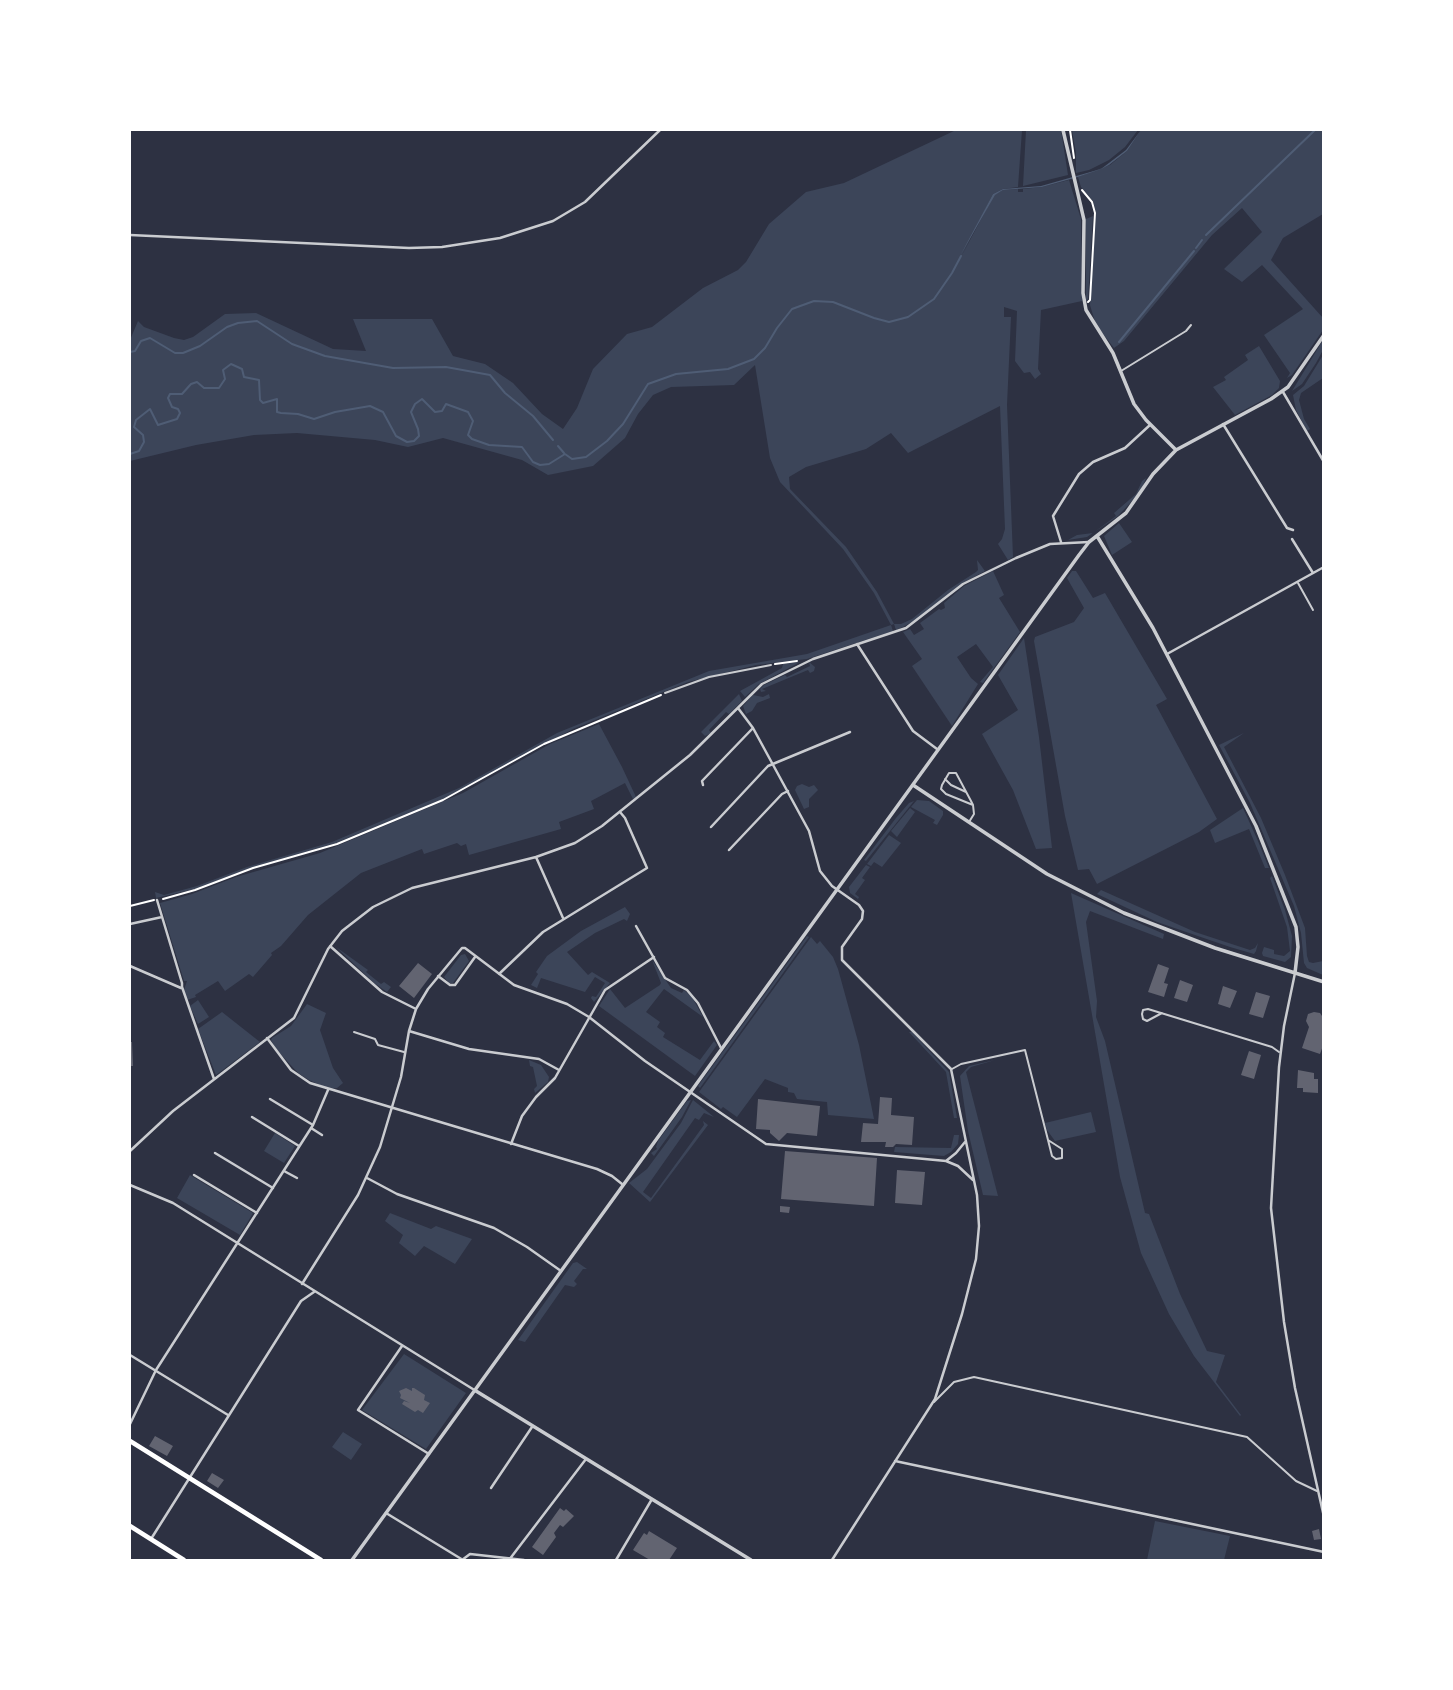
<!DOCTYPE html>
<style>
body{margin:0}
#map{position:relative;width:1453px;height:1690px;overflow:hidden;background:#2d3142;font-family:Raleway,sans-serif}
canvas{display:block}
.frame{position:absolute;inset:0;border:131px solid #fff;pointer-events:none}
</style>
<div id="map">
<canvas width="1453" height="1690"></canvas>
<div class="frame"></div>
</div>
<script>
const ctx = document.querySelector('canvas').getContext('2d');
ctx.lineJoin = 'round';
function fill(path, color) {
  ctx.fillStyle = color;
  ctx.fill(path, 'evenodd');
}
function toPath(rows) {
  const path = new Path2D();
  for (const r of rows) {
    path.moveTo(r[0], r[1]);
    for (let i = 2; i < r.length; i += 2) path.lineTo(r[i], r[i + 1]);
  }
  return path;
}
function strokePath(path, color, width, dash) {
  ctx.strokeStyle = color;
  ctx.lineWidth = width;
  ctx.lineCap = dash ? 'butt' : 'round';
  ctx.setLineDash(dash || []);
  ctx.stroke(path);
}
fill(toPath([
 [956,130,1022,130,1018,187,1003,189,993,194,961,257,994,195,1003,190,1018,189,1018,192,1023,192,1023,189,1042,187,1069,180,1081,219,1082,301,1041,310,1038,369,1041,374,1035,379,1030,372,1024,373,1015,361,1017,311,1004,307,1004,317,1011,317,1007,405,1013,557,1008,560,998,544,1002,539,1005,529,1000,406,908,453,891,433,866,449,806,467,789,477,790,489,846,547,877,592,894,624,901,624,912,619,948,590,976,572,978,570,977,560,985,571,963,583,917,619,903,627,896,630,894,624,891,625,893,631,807,659,756,665,688,682,573,729,443,799,336,843,253,867,195,889,156,898,155,892,164,895,197,886,247,867,332,842,459,788,557,733,709,671,807,654,891,625,874,593,843,549,780,482,770,458,755,365,734,385,671,387,653,395,638,414,625,438,593,466,548,475,522,460,443,438,408,447,375,440,297,433,254,435,196,445,130,461,130,340,138,321,144,327,174,338,184,340,193,337,225,314,256,313,333,349,366,351,353,319,432,319,453,356,485,364,513,383,542,414,563,429,577,408,593,369,627,334,652,327,703,288,738,270,746,262,769,224,806,192,844,183],
 [1026,130,1061,130,1068,175,1023,186],
 [1072,130,1138,130,1125,147,1109,160,1089,170,1076,173,1076,153],
 [1141,130,1323,130,1323,214,1283,238,1271,260,1323,318,1323,330,1292,375,1287,378,1290,373,1264,335,1303,309,1262,265,1242,282,1224,269,1262,232,1242,208,1212,235,1124,341,1114,348,1096,325,1090,305,1096,213,1093,201,1081,187,1078,177,1110,165,1127,151],
 [1093,216,1088,299,1086,301,1086,219],
 [1323,340,1323,350,1316,363,1302,384,1292,391],
 [1259,346,1280,381,1279,388,1272,395,1235,415,1213,387,1226,380,1224,377,1248,360,1245,355],
 [1323,355,1323,378,1301,393,1299,400,1304,419,1310,429,1307,431,1296,410,1293,395,1304,386],
 [1146,478,1143,486,1132,501,1118,516,1087,537,1068,540,1077,535,1093,533,1116,516,1114,513,1136,494,1142,481],
 [1119,523,1132,542,1112,555,1104,536],
 [993,571,1004,595,999,598,1020,632,983,683,980,682,993,667,976,644,957,657,971,678,978,684,952,726,912,666,922,659,903,632,910,629,914,635,924,629,920,623,939,609,941,610,945,608,944,603,964,586],
 [1072,571,1076,571,1093,598,1105,593,1167,699,1156,705,1217,819,1199,832,1097,884,1089,869,1078,870,1065,816,1034,641,1035,637,1074,622,1084,608,1067,578],
 [1024,638,1039,737,1052,848,1036,849,1013,790,982,734,1018,710,998,675],
 [800,662,759,684,745,697,740,691,782,668,783,664],
 [809,662,815,667,814,671,810,673,808,670,762,689,766,691,761,692,760,689,764,685,785,675,787,677,810,666],
 [739,694,742,701,729,714,726,712,709,730,711,733,705,736,701,732],
 [769,694,770,698,757,703,752,711,746,714,743,706,753,695,763,697],
 [599,724,622,767,636,797,633,799,625,783,591,801,594,809,559,822,561,829,469,855,466,844,461,846,457,843,424,854,422,849,361,873,308,915,281,946,271,953,272,955,253,977,249,974,225,991,218,981,195,995,196,997,187,1000,184,990,187,981,184,981,160,903,192,894,236,877,320,853,463,793,550,744],
 [1244,733,1224,747,1261,818,1285,875,1305,928,1307,956,1309,962,1313,963,1323,961,1323,975,1307,968,1304,963,1301,933,1294,906,1250,803,1219,745],
 [802,784,809,787,814,785,818,790,809,799,809,807,804,809,795,790,797,786],
 [917,800,929,801,943,811,943,815,937,825,933,823,935,820,911,807],
 [914,801,866,861,864,860,896,818,909,803],
 [910,808,915,812,897,837,891,831],
 [1243,808,1258,841,1269,868,1265,868,1249,829,1215,843,1210,830],
 [889,835,901,843,882,867,874,862,871,866,867,864],
 [866,865,870,867,862,878,865,880,855,894,859,897,858,899,850,893,849,887],
 [1272,876,1285,910,1292,936,1291,957,1285,962,1263,956,1262,953,1264,947,1274,950,1274,954,1284,956,1290,951,1287,927,1270,878],
 [1101,890,1195,932,1250,950,1255,948,1258,943,1256,951,1254,954,1230,947,1157,922,1097,894],
 [1071,893,1164,934,1163,939,1090,911,1086,922,1097,1001,1096,1017,1105,1041,1145,1213,1149,1214,1180,1294,1207,1351,1225,1355,1216,1382,1241,1415,1240,1416,1194,1356,1169,1314,1141,1253,1120,1177],
 [625,907,630,914,627,921,624,919,595,933,567,952,588,975,592,972,610,983,594,1002,591,998,592,996,596,997,605,983,595,977,585,992,541,978,537,988,531,985,538,974,536,972,547,956,581,931],
 [807,936,809,937,700,1088,698,1086],
 [811,937,817,944,820,941,833,957,838,969,859,1045,874,1119,828,1115,827,1102,797,1099,794,1093,788,1092,788,1088,765,1079,737,1117,723,1107,721,1109,699,1092],
 [336,947,368,970,366,972,381,984,384,982,391,987,387,992,374,983],
 [465,954,469,961,453,983,449,983,444,977,461,955],
 [652,960,671,988,682,993,684,990,692,997,703,1017,664,989,646,1012,660,1022,657,1027,665,1033,663,1037,700,1060,714,1041,717,1045,695,1076,599,1006,610,989,625,1008,660,985,661,983],
 [198,1000,209,1017,198,1024,190,1006],
 [307,1004,326,1013,320,1030,333,1068,343,1083,337,1088,329,1089,309,1080,298,1073,276,1049,271,1040,272,1038,291,1026],
 [222,1012,260,1042,216,1075,198,1029],
 [909,1032,912,1032,949,1072,957,1118,954,1118,946,1072],
 [529,1060,541,1065,549,1077,548,1082,535,1093,534,1089,537,1086,533,1067,530,1066],
 [995,1060,971,1067,966,1072,998,1196,983,1195,968,1131,960,1076,969,1066],
 [691,1100,682,1117,654,1156,651,1153,657,1149,656,1147,658,1141,687,1101],
 [693,1100,714,1117,704,1113,699,1120,695,1118,643,1192,651,1198,704,1125,703,1121,708,1125,650,1202,629,1183,647,1169,681,1123],
 [1091,1112,1096,1132,1055,1141,1047,1130,1045,1123],
 [275,1133,295,1146,284,1163,264,1151],
 [954,1135,959,1135,958,1144,951,1152,944,1156,894,1152,895,1147,951,1148],
 [190,1175,253,1213,240,1235,177,1198],
 [390,1213,431,1229,436,1226,472,1239,455,1264,424,1246,415,1256,399,1243,403,1235,385,1221],
 [577,1262,587,1269,583,1269,574,1281,577,1284,574,1287,565,1285,525,1342,518,1340,573,1263],
 [404,1354,466,1393,426,1449,362,1410],
 [343,1432,362,1444,351,1460,332,1447],
 [1155,1521,1230,1536,1224,1560,1147,1560]
]), '#3c4559');
fill(toPath([
 [1141,130,1127,151,1109,165,1101,169,1078,177,1042,187,1003,190,995,195,960,256,993,194,1003,189,1041,186,1101,169,1126,150]
]), '#4f5d75');
strokePath(toPath([
 [1206,235,1315,130],
 [1196,248,1202,240],
 [1119,342,1194,251],
 [130,352,135,351,141,341,150,338,175,353,183,353,200,346,227,327,238,323,257,321,292,344,325,356,393,368,446,367,490,375,505,393,533,416,553,440],
 [558,446,564,453],
 [130,454,139,451,144,442,143,435,134,427,136,420,150,409,158,425,177,419,180,413,178,409,172,407,168,398,170,394,182,394,191,384,197,382,204,388,219,388,225,379,223,370,231,364,242,369,244,377,259,380,260,400,263,403,277,399,277,412,281,413,298,414,314,419,335,412,370,406,383,412,396,436,407,442,414,441,419,436,418,429,411,412,415,404,422,399,435,412,442,411,446,404,468,412,473,421,468,435,472,439,489,445,522,447,533,462,540,465,549,464,565,454,572,459,586,457,607,441,623,424,648,384,676,374,728,369,754,359,765,348,777,328,792,309,814,301,833,302,874,318,889,322,908,317,934,299,952,273,961,256]
]), '#4f5d75', 2);
fill(toPath([
 [418,963,432,974,414,998,399,986],
 [1158,964,1169,968,1164,983,1168,984,1164,997,1148,992],
 [1180,980,1193,985,1187,1002,1174,998],
 [1223,986,1237,991,1230,1008,1218,1004],
 [1256,992,1270,996,1263,1018,1249,1014],
 [1314,1012,1320,1013,1324,1019,1324,1043,1320,1054,1302,1048,1309,1027,1306,1021,1308,1014],
 [130,1042,132,1042,133,1066,130,1066],
 [1249,1051,1261,1055,1254,1079,1241,1075],
 [1298,1070,1314,1073,1314,1079,1318,1079,1318,1093,1303,1092,1303,1088,1297,1088],
 [880,1097,892,1098,891,1115,914,1117,912,1145,896,1144,893,1147,885,1147,886,1142,861,1142,863,1123,878,1124],
 [758,1099,820,1106,817,1136,787,1133,779,1141,770,1133,770,1130,756,1129],
 [785,1151,877,1158,874,1206,781,1199],
 [897,1170,925,1172,922,1205,895,1203],
 [780,1206,790,1207,789,1213,780,1212],
 [406,1388,412,1391,412,1388,414,1388,425,1395,424,1400,430,1403,423,1413,418,1410,415,1412,402,1404,404,1401,410,1403,400,1398,401,1395,399,1391],
 [155,1436,173,1446,167,1456,149,1446],
 [212,1473,224,1480,218,1488,207,1481],
 [560,1508,564,1511,566,1509,574,1516,563,1527,560,1525,554,1533,556,1537,543,1555,532,1547],
 [1319,1529,1321,1539,1314,1540,1312,1531],
 [649,1531,677,1548,669,1560,650,1560,633,1550,644,1533,647,1535]
]), '#626471');
strokePath(toPath([
 [1070,130,1074,158],
 [1082,190,1092,202,1095,213,1090,300,1088,302],
 [775,664,797,661],
 [163,899,195,890,253,868,337,844,443,800,544,744,661,695],
 [130,906,154,900]
]), '#fff', 2);
strokePath(toPath([
 [1121,371,1186,331,1191,325],
 [1298,583,1313,610],
 [665,693,709,677,771,665],
 [945,779,951,785,966,792],
 [969,822,974,814,973,805,971,801,956,773,949,773,942,785,941,789,946,794,973,805],
 [1162,1013,1147,1021,1143,1019,1142,1014,1143,1010,1148,1009,1272,1047,1279,1052],
 [354,1032,375,1039,378,1045,404,1052],
 [952,1069,961,1064,1025,1050,1048,1140,1062,1149,1062,1158,1056,1159,1052,1156,1048,1140],
 [934,1402,954,1382,974,1377,1247,1437,1296,1481,1317,1491]
]), '#caccd0', 2);
strokePath(toPath([
 [130,235,409,248,442,247,500,238,553,221,585,202,660,130],
 [1283,392,1324,462],
 [1223,424,1287,528,1293,530],
 [1292,539,1313,573],
 [1061,542,1053,516,1079,474,1093,462,1125,448,1150,425],
 [857,644,913,731,937,749],
 [1167,654,1324,567],
 [738,708,753,728,809,831,820,871,832,886,859,905,863,911,862,919,842,947,842,960,951,1069,977,1195,979,1226,976,1259,962,1314,935,1399,832,1560],
 [703,785,702,781,753,728],
 [711,827,768,766,850,732],
 [729,850,782,794,788,791],
 [536,857,563,918],
 [157,900,182,983,182,987,214,1079],
 [130,924,162,917],
 [636,926,665,978,687,990,698,1003,721,1048],
 [330,946,382,992,416,1009],
 [130,966,181,988],
 [1295,973,1284,1026,1279,1067,1271,1208,1284,1322,1295,1388,1324,1517],
 [499,974,543,932,647,868,625,818,620,812],
 [438,976,450,985,455,985,475,957],
 [409,1031,469,1049,539,1059,559,1070],
 [267,1038,291,1070,310,1083,597,1169,612,1176,622,1184],
 [270,1099,313,1125],
 [252,1117,299,1146],
 [311,1128,322,1135],
 [511,1144,522,1116,536,1097,555,1078,605,990,654,957],
 [130,1151,173,1111,294,1018,328,949,342,931,373,907,412,888,536,857,575,843,602,826,690,755,762,684,813,659,906,628,963,584,1016,558,1050,544,1089,542],
 [215,1153,273,1188],
 [946,1161,956,1153,965,1142],
 [284,1171,297,1178],
 [194,1175,257,1213],
 [367,1178,397,1194,494,1228,527,1247,561,1271],
 [130,1185,173,1203,476,1391],
 [302,1284,358,1195,380,1147,401,1077,409,1031,416,1009,428,989,462,948,465,948,514,985,567,1004,589,1017,645,1061,766,1144,946,1161,958,1166,973,1180],
 [402,1346,358,1410,429,1454],
 [130,1355,228,1415],
 [130,1424,156,1370,313,1125,328,1090],
 [895,1461,1324,1552],
 [491,1488,532,1427],
 [386,1513,463,1560],
 [151,1539,301,1301,314,1292],
 [462,1560,470,1554,524,1560],
 [509,1560,586,1459],
 [616,1560,652,1499]
]), '#caccd0', 2.5);
strokePath(toPath([
 [1063,130,1084,220,1083,293,1086,310,1113,353,1134,404,1146,420,1176,450],
 [1097,536,1153,628,1256,826,1296,927,1298,947,1295,973],
 [913,785,1047,874,1124,913,1215,948,1324,982],
 [476,1391,751,1560],
 [352,1560,1079,555,1089,542,1126,513,1153,474,1176,450,1271,399,1288,387,1324,335]
]), '#caccd0', 3.5);
strokePath(toPath([
 [130,1441,321,1560],
 [130,1526,184,1560]
]), '#fff', 4.5);
</script>
